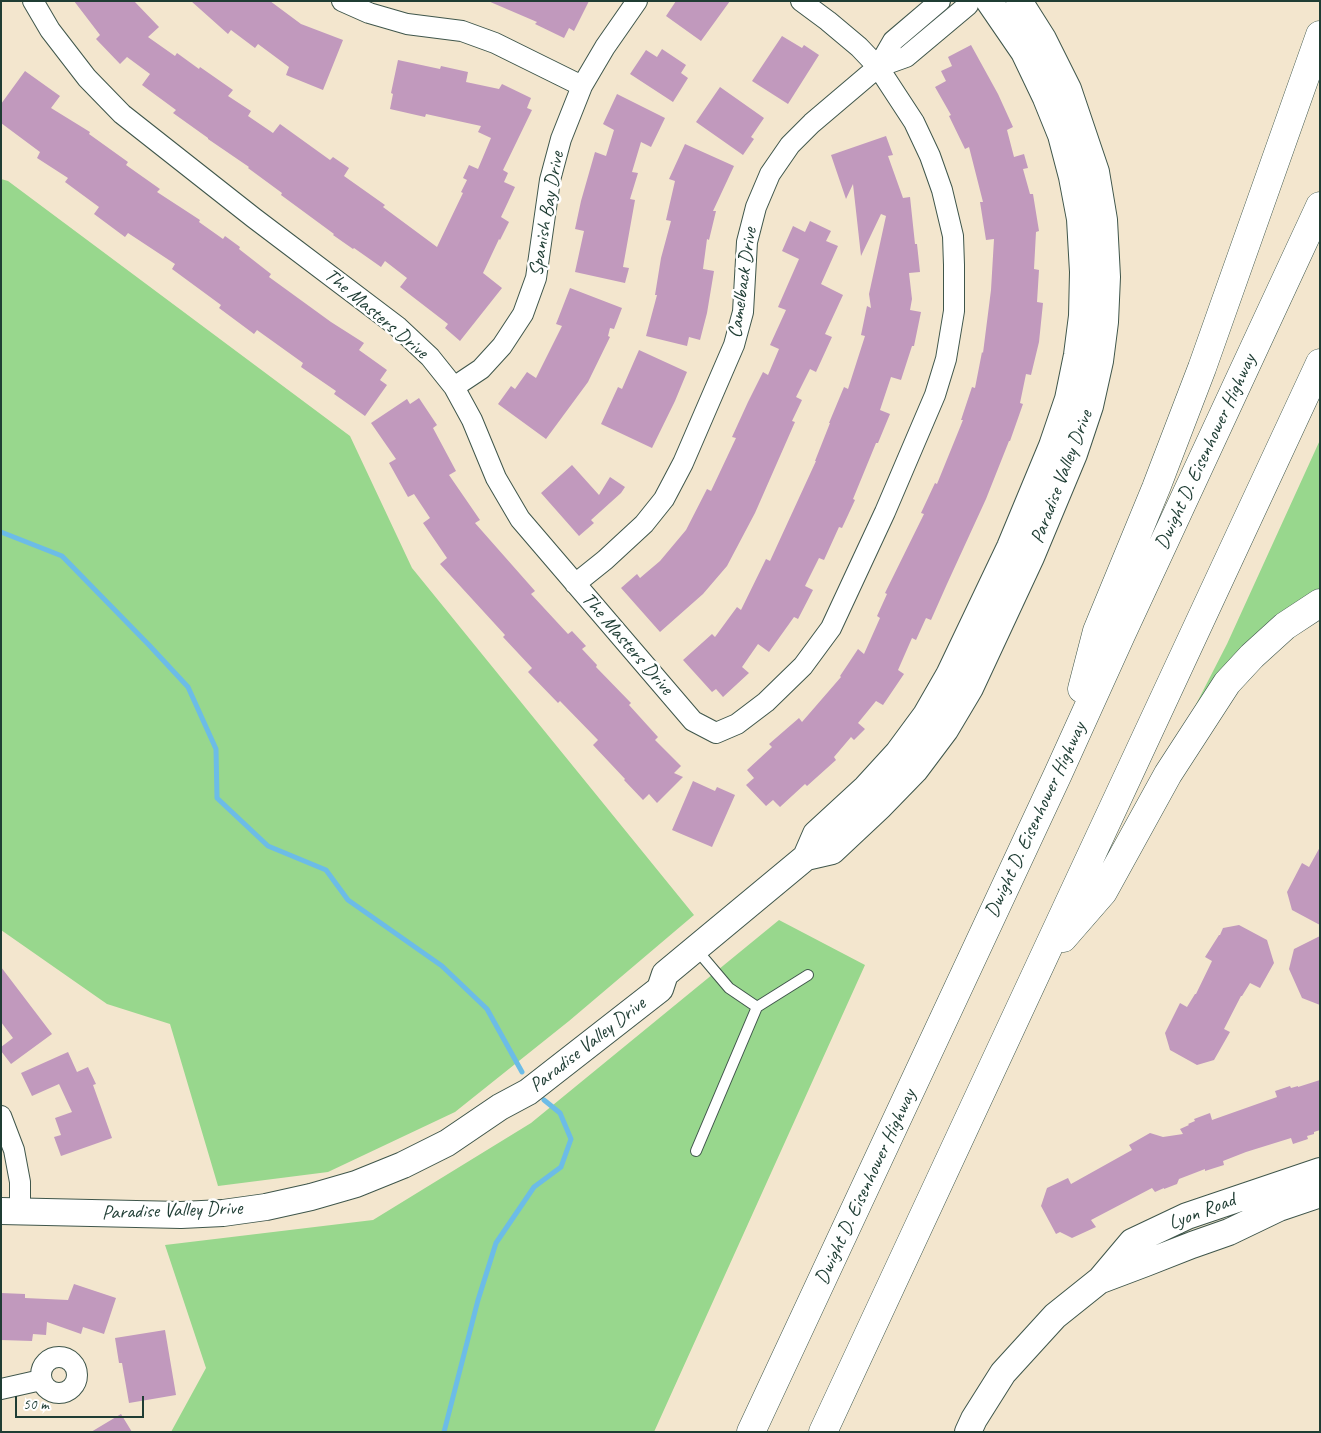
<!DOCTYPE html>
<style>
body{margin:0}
#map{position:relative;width:1321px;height:1433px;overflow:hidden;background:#f3e6ce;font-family:Caveat,sans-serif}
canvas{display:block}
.frame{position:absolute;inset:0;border:2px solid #1f3d34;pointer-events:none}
.scale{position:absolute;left:15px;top:1396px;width:129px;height:22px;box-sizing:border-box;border:2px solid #1f3d34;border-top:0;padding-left:6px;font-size:15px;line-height:18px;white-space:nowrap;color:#1f3d34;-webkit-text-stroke:4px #fff;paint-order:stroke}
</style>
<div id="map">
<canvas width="1321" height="1433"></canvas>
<div class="frame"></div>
<div class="scale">50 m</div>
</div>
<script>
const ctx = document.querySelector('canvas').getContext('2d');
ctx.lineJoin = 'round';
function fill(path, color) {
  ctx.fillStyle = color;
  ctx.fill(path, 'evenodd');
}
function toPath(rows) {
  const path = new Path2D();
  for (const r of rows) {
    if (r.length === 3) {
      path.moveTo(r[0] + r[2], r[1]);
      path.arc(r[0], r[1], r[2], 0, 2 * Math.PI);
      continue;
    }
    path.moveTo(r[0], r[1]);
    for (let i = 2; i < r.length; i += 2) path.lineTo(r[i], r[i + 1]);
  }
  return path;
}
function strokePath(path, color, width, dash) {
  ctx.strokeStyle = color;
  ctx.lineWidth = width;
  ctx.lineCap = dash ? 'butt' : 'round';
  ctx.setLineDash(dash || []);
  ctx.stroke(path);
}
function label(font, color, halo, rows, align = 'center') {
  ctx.font = font + ' Caveat,sans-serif';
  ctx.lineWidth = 5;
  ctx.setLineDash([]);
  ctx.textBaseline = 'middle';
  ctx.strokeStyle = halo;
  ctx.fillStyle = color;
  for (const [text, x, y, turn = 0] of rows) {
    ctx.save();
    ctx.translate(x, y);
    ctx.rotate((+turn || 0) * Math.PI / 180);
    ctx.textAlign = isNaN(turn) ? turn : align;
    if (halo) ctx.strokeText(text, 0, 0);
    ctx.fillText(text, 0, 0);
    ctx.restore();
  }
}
fill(toPath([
 [1,179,8,181,350,436,412,568,694,915,569,1021,455,1112,328,1172,218,1186,170,1024,107,1004,1,930],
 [1320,440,1320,594,1189,718,1227,644],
 [779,920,865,965,654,1432,171,1432,206,1368,165,1245,373,1220,531,1123]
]), '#98d78d');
strokePath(toPath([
 [1,532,62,556,149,645,188,687,216,749,217,798,268,846,326,870,348,900,442,966,487,1009,522,1072],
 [444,1432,478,1300,496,1243,534,1187,561,1167,571,1139,560,1113,544,1100]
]), '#6cbce7', 5);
fill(toPath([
 [74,1,134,1,159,27,148,37,175,56,177,53,199,69,200,67,233,90,228,96,251,111,248,116,273,133,280,124,330,160,333,157,349,168,344,176,385,205,383,207,437,247,463,193,461,192,467,180,463,178,469,165,478,169,491,138,478,132,481,126,426,114,425,117,390,109,393,94,391,93,398,60,440,69,441,66,468,72,466,82,499,89,502,84,531,98,527,108,532,110,503,170,508,173,504,182,515,187,501,217,509,222,500,240,499,239,483,273,502,288,460,341,445,328,448,324,400,287,407,278,385,261,381,267,354,248,353,249,333,235,334,234,281,195,282,193,248,168,249,167,208,139,208,138,173,113,176,110,142,85,150,74,127,57,120,64,96,39,100,35],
 [191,1,270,1,301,24,343,40,323,90,286,75,289,67,258,44,255,48,231,30,228,34],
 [488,1,589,1,574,31,569,28,564,38,535,24,537,22],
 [676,1,730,1,701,41,666,16],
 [782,36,802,48,804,45,819,55,788,104,752,81],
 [971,45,998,94,1013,127,1007,130,1014,157,1024,154,1028,168,1023,169,1030,194,1033,194,1039,231,1036,232,1034,269,1039,270,1037,302,1043,303,1039,342,1031,375,1026,374,1020,403,1023,404,1010,441,1009,441,986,499,947,584,931,620,926,618,916,640,912,638,898,670,904,674,883,705,876,701,858,723,865,729,854,740,851,737,834,757,836,760,807,786,805,784,780,807,773,800,766,806,746,785,754,778,747,770,772,747,769,744,799,718,802,722,841,677,840,676,858,649,864,654,880,618,877,616,887,594,885,593,924,514,921,513,935,483,937,484,963,420,961,420,972,387,975,388,982,352,983,353,991,290,994,239,986,240,980,202,983,202,969,147,965,149,949,116,951,115,935,87,946,81,941,71,952,66,948,57],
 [662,49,686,65,681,73,688,78,673,102,630,74,646,50,657,57],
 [25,71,60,96,51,108,90,132,89,134,128,162,126,165,160,189,157,192,200,220,199,222,223,239,225,236,240,247,239,249,271,274,269,277,331,322,364,343,359,350,387,370,380,380,387,385,365,416,334,394,336,391,301,367,303,363,257,330,254,334,219,308,221,305,172,269,175,264,128,233,125,237,94,214,99,207,65,182,68,178,37,158,40,152,1,123,1,104],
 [720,87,764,118,751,137,754,139,743,155,696,122],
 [617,94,665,118,651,147,641,142,632,172,638,173,630,199,635,200,623,267,629,268,625,283,575,272,584,231,575,229,581,201,595,152,606,156,614,130,603,124],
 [886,136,893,155,888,156,903,198,910,197,915,244,917,244,920,272,909,273,912,299,910,310,921,312,914,346,912,346,901,380,891,377,880,410,890,414,878,443,876,443,853,499,855,500,842,528,839,527,824,560,819,558,805,586,813,590,798,619,794,617,769,652,758,644,742,667,749,673,723,697,716,689,712,692,683,660,712,634,715,637,737,607,741,610,766,559,770,561,816,461,815,461,830,423,829,423,844,387,848,389,865,336,861,335,867,306,871,308,869,294,886,216,881,214,861,256,853,184,846,199,831,155],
 [685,144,734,166,713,211,716,211,709,240,707,239,703,269,714,271,707,313,700,340,689,337,687,346,646,336,657,295,655,295,661,258,671,221,666,220,675,181,669,179],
 [810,221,831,231,826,241,838,246,821,284,843,295,825,334,832,337,816,372,810,369,796,397,802,400,792,421,795,422,755,513,727,566,703,594,660,632,621,588,637,574,640,578,660,561,686,530,707,489,711,491,736,438,732,437,748,402,763,372,768,375,779,349,770,345,786,310,778,307,799,259,782,251,793,226,805,232],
 [570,288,622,308,614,329,610,328,608,336,610,337,588,382,546,439,498,404,511,386,515,389,527,372,536,378,562,326,556,324],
 [639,350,687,372,675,401,652,448,601,424,618,387,622,389],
 [419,398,437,425,433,428,456,471,449,475,480,520,475,523,535,591,531,594,568,634,572,631,586,646,582,649,597,665,596,667,631,703,629,705,658,737,655,740,681,766,674,773,683,777,657,803,649,794,643,800,624,780,625,779,593,745,598,740,560,701,558,703,528,672,532,668,503,637,505,635,440,564,447,558,423,523,430,518,414,494,408,497,389,463,396,459,371,423,407,399,410,404],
 [572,465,599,495,610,477,625,487,621,493,591,520,594,523,579,536,541,493],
 [693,781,715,791,717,787,735,795,712,847,672,830],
 [1320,847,1320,925,1292,910,1287,892,1302,863,1309,867],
 [1239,925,1267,940,1274,963,1260,988,1250,983,1242,996,1241,996,1224,1029,1230,1032,1214,1060,1197,1065,1170,1050,1165,1033,1180,1003,1187,1007,1195,994,1196,994,1212,961,1205,957,1219,935,1220,935,1223,928],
 [1320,936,1320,1005,1302,998,1289,969,1294,949],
 [1,967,52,1034,11,1064,1,1051,1,1047,13,1038,1,1022],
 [68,1052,77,1072,88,1067,96,1084,93,1085,112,1138,61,1156,54,1137,61,1135,55,1118,72,1112,59,1084,32,1096,21,1073],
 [1320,1080,1320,1130,1314,1132,1314,1134,1307,1136,1308,1139,1293,1144,1291,1138,1246,1152,1223,1161,1224,1165,1205,1171,1205,1169,1179,1179,1177,1184,1164,1189,1164,1188,1155,1192,1152,1188,1091,1220,1096,1227,1072,1238,1060,1232,1056,1234,1041,1206,1047,1188,1068,1178,1071,1184,1132,1150,1129,1145,1150,1133,1163,1137,1183,1134,1180,1129,1189,1125,1188,1124,1195,1121,1194,1119,1210,1113,1212,1120,1277,1097,1275,1091,1290,1086,1291,1088,1298,1086,1298,1087],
 [74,1284,116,1298,104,1334,83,1327,81,1334,47,1322,46,1335,33,1334,32,1341,1,1340,1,1293,25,1294,25,1298,68,1300],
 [165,1330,176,1395,129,1403,122,1363,119,1363,115,1338],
 [121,1414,132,1432,91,1432]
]), '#c199bd');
const service = toPath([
 [696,949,729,988,757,1007,696,1151],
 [757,1007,808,975]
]);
const minor = toPath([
 [33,1,50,30,87,78,122,114,254,218,398,327,430,357,454,387,472,420,496,478,520,519,693,721,716,733,737,724,766,702,803,666,831,628,885,512,935,395,946,359,954,311,954,265,953,236,942,190,930,156,914,122,878,67,859,47,828,21,801,1],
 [342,1,369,13,407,24,462,31,495,43,582,86],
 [878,67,906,57,968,5,969,1],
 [454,387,481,369,502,346,523,314,536,278,550,180,561,139,582,86,605,47,637,1],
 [575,584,605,560,644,524,664,499,683,463,734,345,743,312,747,242,756,207,770,174,790,145,812,123,878,67,893,41,940,1],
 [1,1116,14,1150,20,1182,20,1212],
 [59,1375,18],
 [1,1389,41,1380]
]);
const tertiary = toPath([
 [806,857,816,834,866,788,898,753,926,715,949,675,1010,547,1052,446,1068,399,1077,355,1082,316,1083,272,1080,219,1072,177,1061,135,1046,98,1024,52,989,1],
 [1,1211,181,1215,223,1213,266,1207,311,1197,356,1184,403,1165,447,1143,500,1107,528,1092,660,989,665,974,806,857,832,851,880,806,915,770,945,730,970,688,1031,557,1074,454,1090,406,1100,361,1105,322,1107,277,1104,220,1096,172,1068,89,1043,39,1019,1],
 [1101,1280,1146,1263,1192,1245,1229,1232,1279,1208,1320,1194],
 [968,1432,974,1419,1003,1373,1055,1316,1100,1280,1132,1242,1187,1216,1320,1171]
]);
const motorway = toPath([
 [1082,689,1097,631,1156,488,1202,368,1320,35],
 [1063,938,1103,892,1168,774,1227,683,1252,656,1285,626,1320,603],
 [751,1432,1058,774,1121,635,1320,206],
 [823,1432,1320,363]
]);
strokePath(service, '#3f564b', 12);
strokePath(minor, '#3f564b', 22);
strokePath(tertiary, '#3f564b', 28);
strokePath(motorway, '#3f564b', 29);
strokePath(service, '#fff', 10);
strokePath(minor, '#fff', 20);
strokePath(tertiary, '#fff', 26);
strokePath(motorway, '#fff', 28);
label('20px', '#1f3d34', '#fff', [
 ["Spanish Bay Drive",547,214,-80],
 ["Camelback Drive",743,283,-82],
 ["The Masters Drive",376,314,40],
 ["Dwight D. Eisenhower Highway",1206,452,-65],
 ["Paradise Valley Drive",1062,477,-69],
 ["The Masters Drive",627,644,49],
 ["Dwight D. Eisenhower Highway",1036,820,-65],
 ["Paradise Valley Drive",588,1045,-38],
 ["Dwight D. Eisenhower Highway",866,1187,-65],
 ["Paradise Valley Drive",172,1211,-2],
 ["Lyon Road",1202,1212,-21]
]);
</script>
